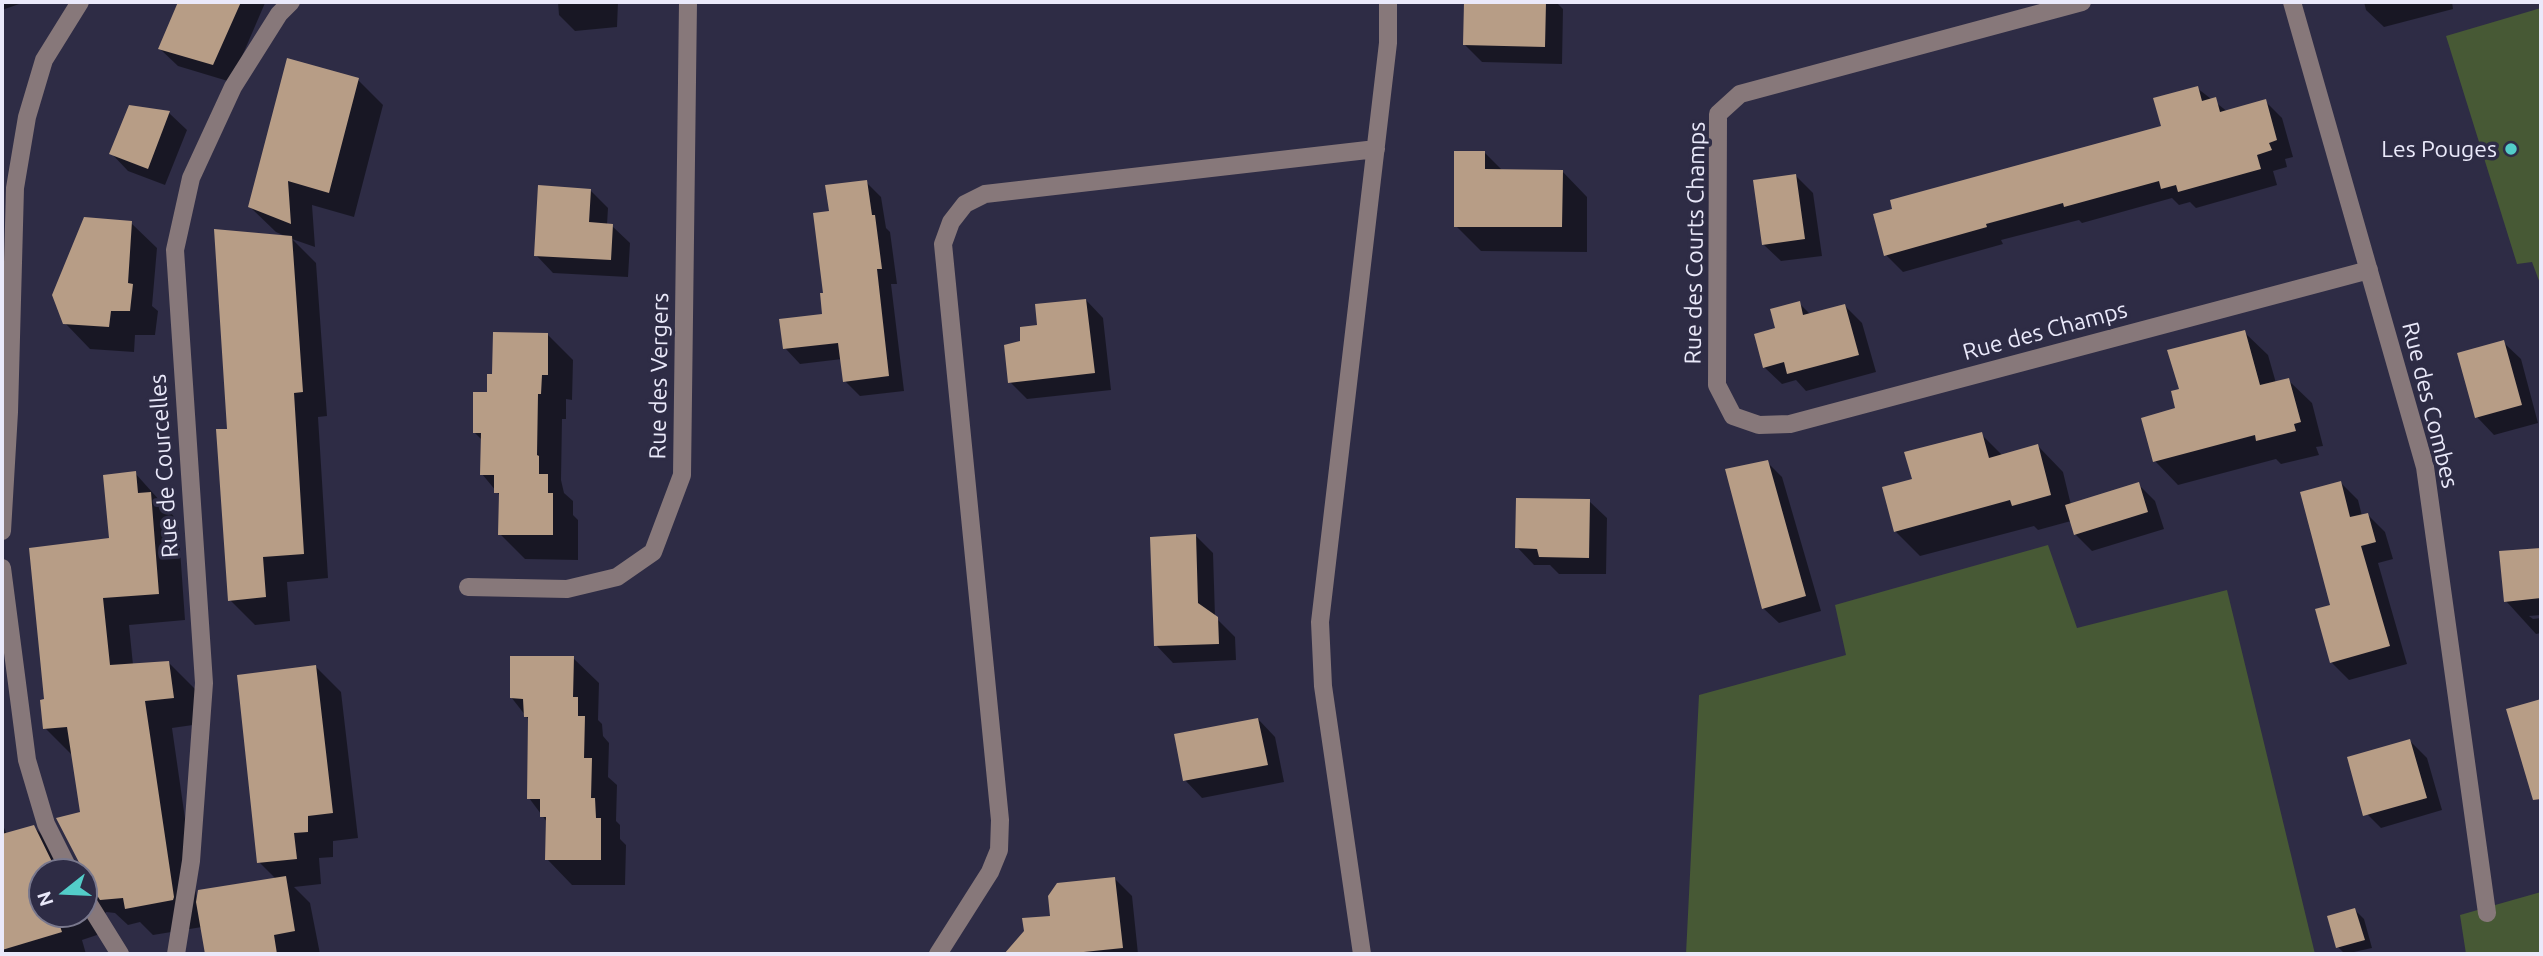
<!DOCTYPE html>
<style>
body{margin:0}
#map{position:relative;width:2543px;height:956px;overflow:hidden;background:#2e2c45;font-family:Ubuntu,sans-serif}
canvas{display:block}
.frame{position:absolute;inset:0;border:4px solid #eae9fa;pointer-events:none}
.north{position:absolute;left:28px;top:858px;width:70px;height:70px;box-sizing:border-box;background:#2e2c45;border:2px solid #79788d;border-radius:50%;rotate:252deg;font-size:19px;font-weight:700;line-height:28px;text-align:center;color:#eae9fa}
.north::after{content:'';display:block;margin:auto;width:24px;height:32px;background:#53cdc9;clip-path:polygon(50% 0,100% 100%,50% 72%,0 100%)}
</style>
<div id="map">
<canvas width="2543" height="956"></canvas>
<div class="frame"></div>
<div class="north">N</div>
</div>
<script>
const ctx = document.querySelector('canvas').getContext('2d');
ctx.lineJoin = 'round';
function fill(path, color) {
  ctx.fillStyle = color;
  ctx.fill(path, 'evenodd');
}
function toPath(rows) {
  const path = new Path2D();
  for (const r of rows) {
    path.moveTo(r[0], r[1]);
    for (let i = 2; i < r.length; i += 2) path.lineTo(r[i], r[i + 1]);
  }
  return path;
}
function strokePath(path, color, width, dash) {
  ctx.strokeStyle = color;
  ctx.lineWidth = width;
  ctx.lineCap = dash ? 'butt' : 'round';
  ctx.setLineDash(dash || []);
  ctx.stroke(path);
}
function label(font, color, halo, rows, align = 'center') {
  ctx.font = font + ' Ubuntu,sans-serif';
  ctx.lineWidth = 7;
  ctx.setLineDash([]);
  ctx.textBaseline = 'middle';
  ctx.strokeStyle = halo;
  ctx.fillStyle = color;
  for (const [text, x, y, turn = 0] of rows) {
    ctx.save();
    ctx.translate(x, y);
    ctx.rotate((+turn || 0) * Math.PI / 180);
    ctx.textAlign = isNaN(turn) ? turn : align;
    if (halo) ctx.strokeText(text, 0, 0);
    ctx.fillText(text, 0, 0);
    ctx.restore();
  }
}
fill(toPath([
 [2541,8,2541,286,2532,262,2517,264,2446,36],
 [2048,545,2077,628,2227,590,2315,954,1686,954,1699,695,1846,655,1835,605],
 [2541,892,2541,954,2466,954,2460,915]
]), '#475935');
fill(toPath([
 [2,2,22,2,22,3,2,10],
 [180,2,265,3,231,82,178,66,160,49],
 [558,2,618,2,617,27,575,31,559,15],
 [1466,2,1556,2,1563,9,1562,64,1482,62,1465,45],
 [2364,2,2452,2,2453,9,2384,27,2366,10],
 [358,80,383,105,354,217,312,205,315,247,292,239,316,263,327,416,318,417,328,578,287,582,290,621,255,625,230,600,228,430,285,236,276,232,250,207],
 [2197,88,2228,112,2265,101,2282,118,2293,157,2285,159,2287,167,2273,171,2277,185,2196,208,2190,202,2179,205,2172,198,2082,223,2079,220,2001,240,2003,244,1903,272,1886,255,2163,128],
 [130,107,169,113,187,130,165,185,128,171,111,153],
 [1485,153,1503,171,1562,171,1587,197,1587,252,1481,251,1456,226],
 [1796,176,1813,193,1822,256,1781,261,1763,244],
 [866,182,881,197,886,228,890,232,897,284,891,284,904,391,860,396,845,381,842,359,800,364,785,348,824,315,831,212],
 [590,190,608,208,607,225,612,226,630,243,628,277,553,273,536,255],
 [131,223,157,248,152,306,158,311,155,335,135,335,134,352,90,349,65,323],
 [1086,300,1103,318,1111,390,1027,399,1010,382,1022,343,1039,326],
 [1799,303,1811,315,1845,306,1862,323,1876,372,1806,391,1796,380,1782,384,1764,367],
 [2244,332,2268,355,2276,383,2288,380,2312,403,2323,446,2316,447,2319,455,2281,464,2276,459,2178,485,2155,461,2177,410,2181,390],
 [547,334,573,360,572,400,566,399,566,419,562,419,561,480,564,493,573,501,573,515,578,520,578,560,525,559,500,534,501,497,482,474,482,440,474,432,494,376],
 [2503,342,2521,359,2538,423,2494,435,2477,417],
 [1981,434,2003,456,2038,446,2063,472,2071,505,2138,484,2155,501,2164,529,2092,551,2075,534,2071,521,2038,530,2034,526,1920,556,1895,531,1914,480],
 [1767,462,1782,477,1821,611,1779,623,1763,608],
 [135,473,178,521,185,620,129,625,133,665,168,662,196,690,200,724,172,728,197,902,276,879,259,862,316,667,341,692,358,838,333,841,333,857,319,858,321,884,294,887,310,903,320,954,207,954,202,927,153,935,140,922,128,925,115,913,106,912,99,924,103,933,82,940,86,954,2,954,2,823,7,835,34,827,61,854,70,872,42,872,42,914,84,914,82,813,72,755,45,728,46,701],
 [2341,483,2358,500,2362,516,2368,515,2385,532,2393,559,2378,563,2407,664,2349,680,2331,662],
 [1589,501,1607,518,1606,574,1559,574,1550,565,1534,565,1517,547],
 [1195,535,1213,553,1215,617,1235,637,1236,660,1173,663,1156,645],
 [2541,549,2541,615,2529,616,2533,619,2541,618,2541,633,2536,634,2506,601,2501,553],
 [573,658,599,683,598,720,602,724,603,736,609,743,608,777,617,785,616,821,620,825,620,839,626,845,625,885,572,885,547,859,547,822,529,798,529,720,511,697],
 [1258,719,1275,737,1284,782,1202,798,1185,780],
 [2410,741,2427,758,2442,810,2381,828,2364,811],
 [1114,878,1132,896,1138,954,1006,954,1026,932],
 [2355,910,2364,919,2372,948,2345,954,2338,947]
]), '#0007');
fill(toPath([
 [178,2,241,2,213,65,158,49],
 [1464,2,1546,2,1545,47,1463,45],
 [287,58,359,78,329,193,288,181,291,224,248,207],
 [2198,86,2202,101,2216,97,2220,112,2266,99,2277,140,2269,143,2272,150,2257,155,2261,169,2178,192,2176,185,2161,189,2159,181,2064,207,2063,203,1986,224,1987,227,1884,256,1873,214,1892,209,1890,200,2161,126,2153,98],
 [129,105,170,111,148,169,109,154],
 [1454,151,1485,151,1485,169,1563,170,1562,227,1454,227],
 [1796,174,1805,239,1762,245,1753,180],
 [867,180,872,215,875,215,882,269,877,269,889,376,843,382,838,343,783,349,779,319,822,314,820,293,823,293,813,213,829,211,825,185],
 [538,185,591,189,589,222,613,224,611,260,534,256],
 [84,217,132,221,128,283,133,284,130,311,111,311,109,327,63,324,52,295],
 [214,229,292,236,303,392,294,393,304,554,263,557,266,597,228,601,216,429,227,429],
 [1086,299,1095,373,1008,383,1004,345,1020,341,1020,327,1037,325,1035,304],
 [1800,301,1803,315,1845,304,1859,355,1787,374,1784,362,1763,368,1754,334,1775,328,1770,309],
 [2245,330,2260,385,2289,378,2301,422,2294,424,2296,431,2256,441,2255,435,2153,462,2141,418,2175,408,2171,391,2179,389,2167,350],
 [493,332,548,333,548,375,542,375,541,394,538,394,537,455,539,456,539,474,548,474,548,493,553,493,553,535,498,535,499,493,494,493,494,475,480,475,481,433,473,433,473,392,487,392,487,374,492,374],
 [2504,340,2522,405,2475,418,2457,353],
 [1982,432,1989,458,2038,444,2051,495,2012,506,2010,500,1894,532,1882,487,1912,479,1904,452],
 [1768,460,1806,596,1762,609,1725,469],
 [136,471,138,493,151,492,159,594,103,598,110,665,169,661,174,698,145,701,174,897,173,900,125,909,123,898,100,900,93,889,84,885,84,872,56,818,80,812,67,727,43,729,40,700,44,699,29,548,109,538,103,475],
 [2341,481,2350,517,2368,513,2376,542,2361,546,2390,646,2330,663,2315,609,2330,605,2300,492],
 [2139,482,2148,512,2074,535,2065,505],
 [1516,498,1590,499,1589,558,1539,557,1537,549,1515,548],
 [1196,534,1198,603,1218,617,1219,644,1154,646,1150,537],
 [2541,548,2541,598,2504,602,2499,551],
 [510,656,574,656,573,697,578,697,578,716,585,716,584,758,592,758,591,798,595,798,596,818,601,818,601,860,545,860,546,817,540,817,540,799,527,799,528,717,524,717,523,699,510,698],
 [316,665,333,813,308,816,308,832,294,833,297,859,257,863,237,675],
 [2541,699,2541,799,2533,800,2506,709],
 [1258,718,1268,765,1183,781,1174,734],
 [2410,739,2427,798,2363,816,2347,757],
 [34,825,57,872,42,872,42,914,56,914,62,932,2,950,2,834],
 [286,876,295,931,274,935,277,954,205,954,196,902,198,890],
 [1115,877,1123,948,1064,954,1004,954,1024,931,1022,918,1050,916,1048,896,1057,883],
 [2355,908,2365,940,2336,948,2327,916]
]), '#b79d86');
strokePath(toPath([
 [2082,2,1740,94,1718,114,1717,385,1733,416,1759,425,1790,424,2369,270],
 [2292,2,2425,467,2487,913],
 [2,531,9,412,15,188,27,117,44,60,80,2],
 [2,568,27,760,46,824,70,872],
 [468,587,567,589,617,577,653,552,682,475,688,2],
 [84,896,120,954],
 [176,954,191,861,204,683,175,250,191,178,233,87,279,14,291,2],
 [938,954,990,872,999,850,1000,820,943,244,951,222,965,204,985,194,1376,149],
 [1362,954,1323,686,1320,622,1388,43,1388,2]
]), '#87787a', 18);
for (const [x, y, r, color] of [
 [2511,149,7,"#53cdc9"]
]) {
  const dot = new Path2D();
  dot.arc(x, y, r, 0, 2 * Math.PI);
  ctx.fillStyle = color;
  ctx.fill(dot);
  strokePath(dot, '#2e2c45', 2.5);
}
label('23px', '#eae9fa', '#2e2c45', [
 ["Les Pouges",2497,149]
], 'right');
label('23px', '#eae9fa', '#2e2c45', [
 ["Rue des Courts Champs",1695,243,-89],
 ["Rue des Champs",2045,331,-15],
 ["Rue des Vergers",659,376,-89],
 ["Rue des Combes",2430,405,76],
 ["Rue de Courcelles",164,466,-94]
]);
</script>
